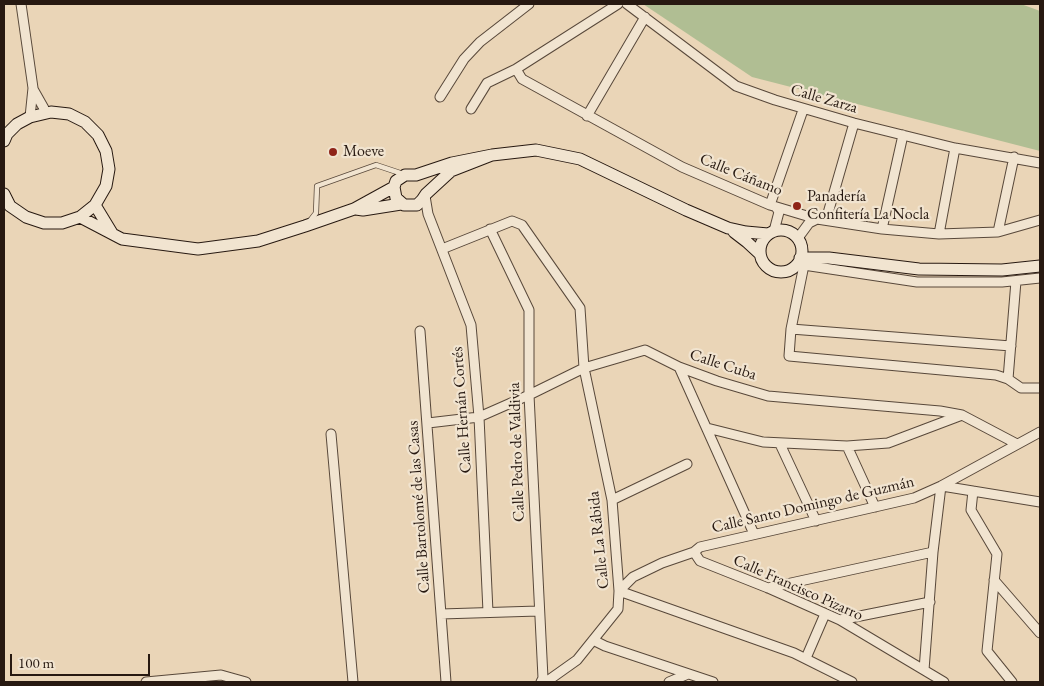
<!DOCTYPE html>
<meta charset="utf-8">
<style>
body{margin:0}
#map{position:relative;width:1044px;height:686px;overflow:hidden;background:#ead5b7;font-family:"EB Garamond",serif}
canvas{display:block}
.frame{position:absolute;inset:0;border:5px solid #271911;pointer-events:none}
.scale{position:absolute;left:10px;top:654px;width:140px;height:22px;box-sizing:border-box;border:2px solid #271911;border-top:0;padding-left:6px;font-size:15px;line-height:18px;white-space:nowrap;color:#271911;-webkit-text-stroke:4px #f1e4d0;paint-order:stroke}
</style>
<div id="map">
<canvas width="1044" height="686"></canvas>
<div class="frame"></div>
<div class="scale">100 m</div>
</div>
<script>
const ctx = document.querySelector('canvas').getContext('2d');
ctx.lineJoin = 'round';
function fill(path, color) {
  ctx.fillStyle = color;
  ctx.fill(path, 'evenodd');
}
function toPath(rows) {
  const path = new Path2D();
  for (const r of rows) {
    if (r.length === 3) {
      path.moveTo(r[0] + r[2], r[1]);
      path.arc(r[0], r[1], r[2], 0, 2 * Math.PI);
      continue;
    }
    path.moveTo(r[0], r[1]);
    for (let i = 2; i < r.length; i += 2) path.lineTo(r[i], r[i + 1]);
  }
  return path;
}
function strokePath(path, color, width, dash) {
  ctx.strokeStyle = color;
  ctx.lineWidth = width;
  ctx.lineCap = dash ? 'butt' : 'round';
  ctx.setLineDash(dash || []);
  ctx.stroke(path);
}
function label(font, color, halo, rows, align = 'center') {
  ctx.font = font + ' "EB Garamond",serif';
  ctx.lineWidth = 4.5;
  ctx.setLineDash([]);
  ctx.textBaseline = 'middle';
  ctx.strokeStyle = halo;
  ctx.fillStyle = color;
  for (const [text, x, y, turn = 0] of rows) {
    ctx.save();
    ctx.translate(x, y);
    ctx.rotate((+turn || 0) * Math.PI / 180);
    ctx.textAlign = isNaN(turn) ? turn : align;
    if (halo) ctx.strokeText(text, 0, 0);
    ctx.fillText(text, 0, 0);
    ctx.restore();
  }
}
fill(toPath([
 [643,4,1021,4,1040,11,1040,151,752,77]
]), '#b0be93');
const lane = toPath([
 [309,222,316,213,317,186,376,165,403,174]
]);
const street = toPath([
 [21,4,33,88,30,117],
 [627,4,736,86,775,100,854,123,955,148,1040,163],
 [516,69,522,79,682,167,770,205,817,219,882,229,939,234,998,232,1040,220],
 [33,89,46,112],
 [440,97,464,59,480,42,529,4],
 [471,109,487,83,516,69,618,4],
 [587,116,645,17],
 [425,196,428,214,471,325,479,417,488,612],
 [770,205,803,110],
 [826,220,854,123],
 [490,229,529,310,529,395,543,678,541,682],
 [882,229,903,135],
 [774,231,779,212,776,207],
 [998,232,1014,157],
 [939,234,955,148],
 [798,238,809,223,817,219],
 [442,249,512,221,522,225,580,308,584,368,612,500,619,591,618,609,577,660,546,682],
 [797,264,917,282,1002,282,1040,278],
 [804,265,791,329,789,356,996,375,1008,379,1021,388,1040,388],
 [791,329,1011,346],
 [420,331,446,682],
 [679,367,754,534],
 [1008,379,1016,281],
 [428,423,479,417,529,395,584,368,645,350,679,367,717,381,768,396,940,411,962,415,1017,444],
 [707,428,763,442,847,446,888,443,962,415],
 [331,434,353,682],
 [780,444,816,521],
 [847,446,875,507],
 [942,486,1040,502],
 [973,491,971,510,997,554,987,651,1012,682],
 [612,500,687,464],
 [694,552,700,561,768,588,840,620,944,682],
 [994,580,1040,633],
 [768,588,933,552],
 [441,614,538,611],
 [840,620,930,602],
 [593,640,605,646,713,682],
 [806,658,825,614],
 [924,670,933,552,941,486],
 [146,682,221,675,246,682],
 [669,682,688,674],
 [852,682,794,653,619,591,633,577,662,563,694,552,700,547,914,498,941,486,1040,432]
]);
const secondary = toPath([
 [4,141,7,134,17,124,30,117,51,112,69,114,85,122,98,135,106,151,109,169,106,186,95,205,80,217,62,223,44,223,26,217,10,206,4,194],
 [492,155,451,171,426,194,422,200,417,205,404,205,396,198,394,187,396,181,405,175,416,175,452,163,492,155,536,150,580,159,686,210,728,228,746,232,768,234],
 [95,205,112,233],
 [356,209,363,210,401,204],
 [80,217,122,239,198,249,258,241,305,226,354,209,394,187],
 [781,251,21],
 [734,232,747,242,760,254],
 [800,258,829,258,919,269,1002,270,1040,266]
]);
strokePath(lane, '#58483a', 6);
strokePath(street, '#58483a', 11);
strokePath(secondary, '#271911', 13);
strokePath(lane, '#f1e4d0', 4.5);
strokePath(street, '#f1e4d0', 9);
strokePath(secondary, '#f1e4d0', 11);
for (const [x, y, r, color] of [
 [333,152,5,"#8f2418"],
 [797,206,5,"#8f2418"]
]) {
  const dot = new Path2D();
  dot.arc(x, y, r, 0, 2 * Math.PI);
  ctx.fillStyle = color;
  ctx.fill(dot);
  strokePath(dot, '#f1e4d0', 2);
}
label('16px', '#271911', '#f1e4d0', [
 ["Calle Zarza",824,99,16],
 ["Calle Cáñamo",741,175,22],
 ["Calle Cuba",723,365,18],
 ["Calle Hernán Cortés",462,410,-94],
 ["Calle Pedro de Valdivia",517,452,-92],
 ["Calle Santo Domingo de Guzmán",813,505,-13],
 ["Calle Bartolomé de las Casas",419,507,-94],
 ["Calle La Rábida",599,540,-96],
 ["Calle Francisco Pizarro",798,588,24]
]);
label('16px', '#271911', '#f1e4d0', [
 ["Moeve",343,152],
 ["Panadería",807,197],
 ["Confitería La Nocla",807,215]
], 'left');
</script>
